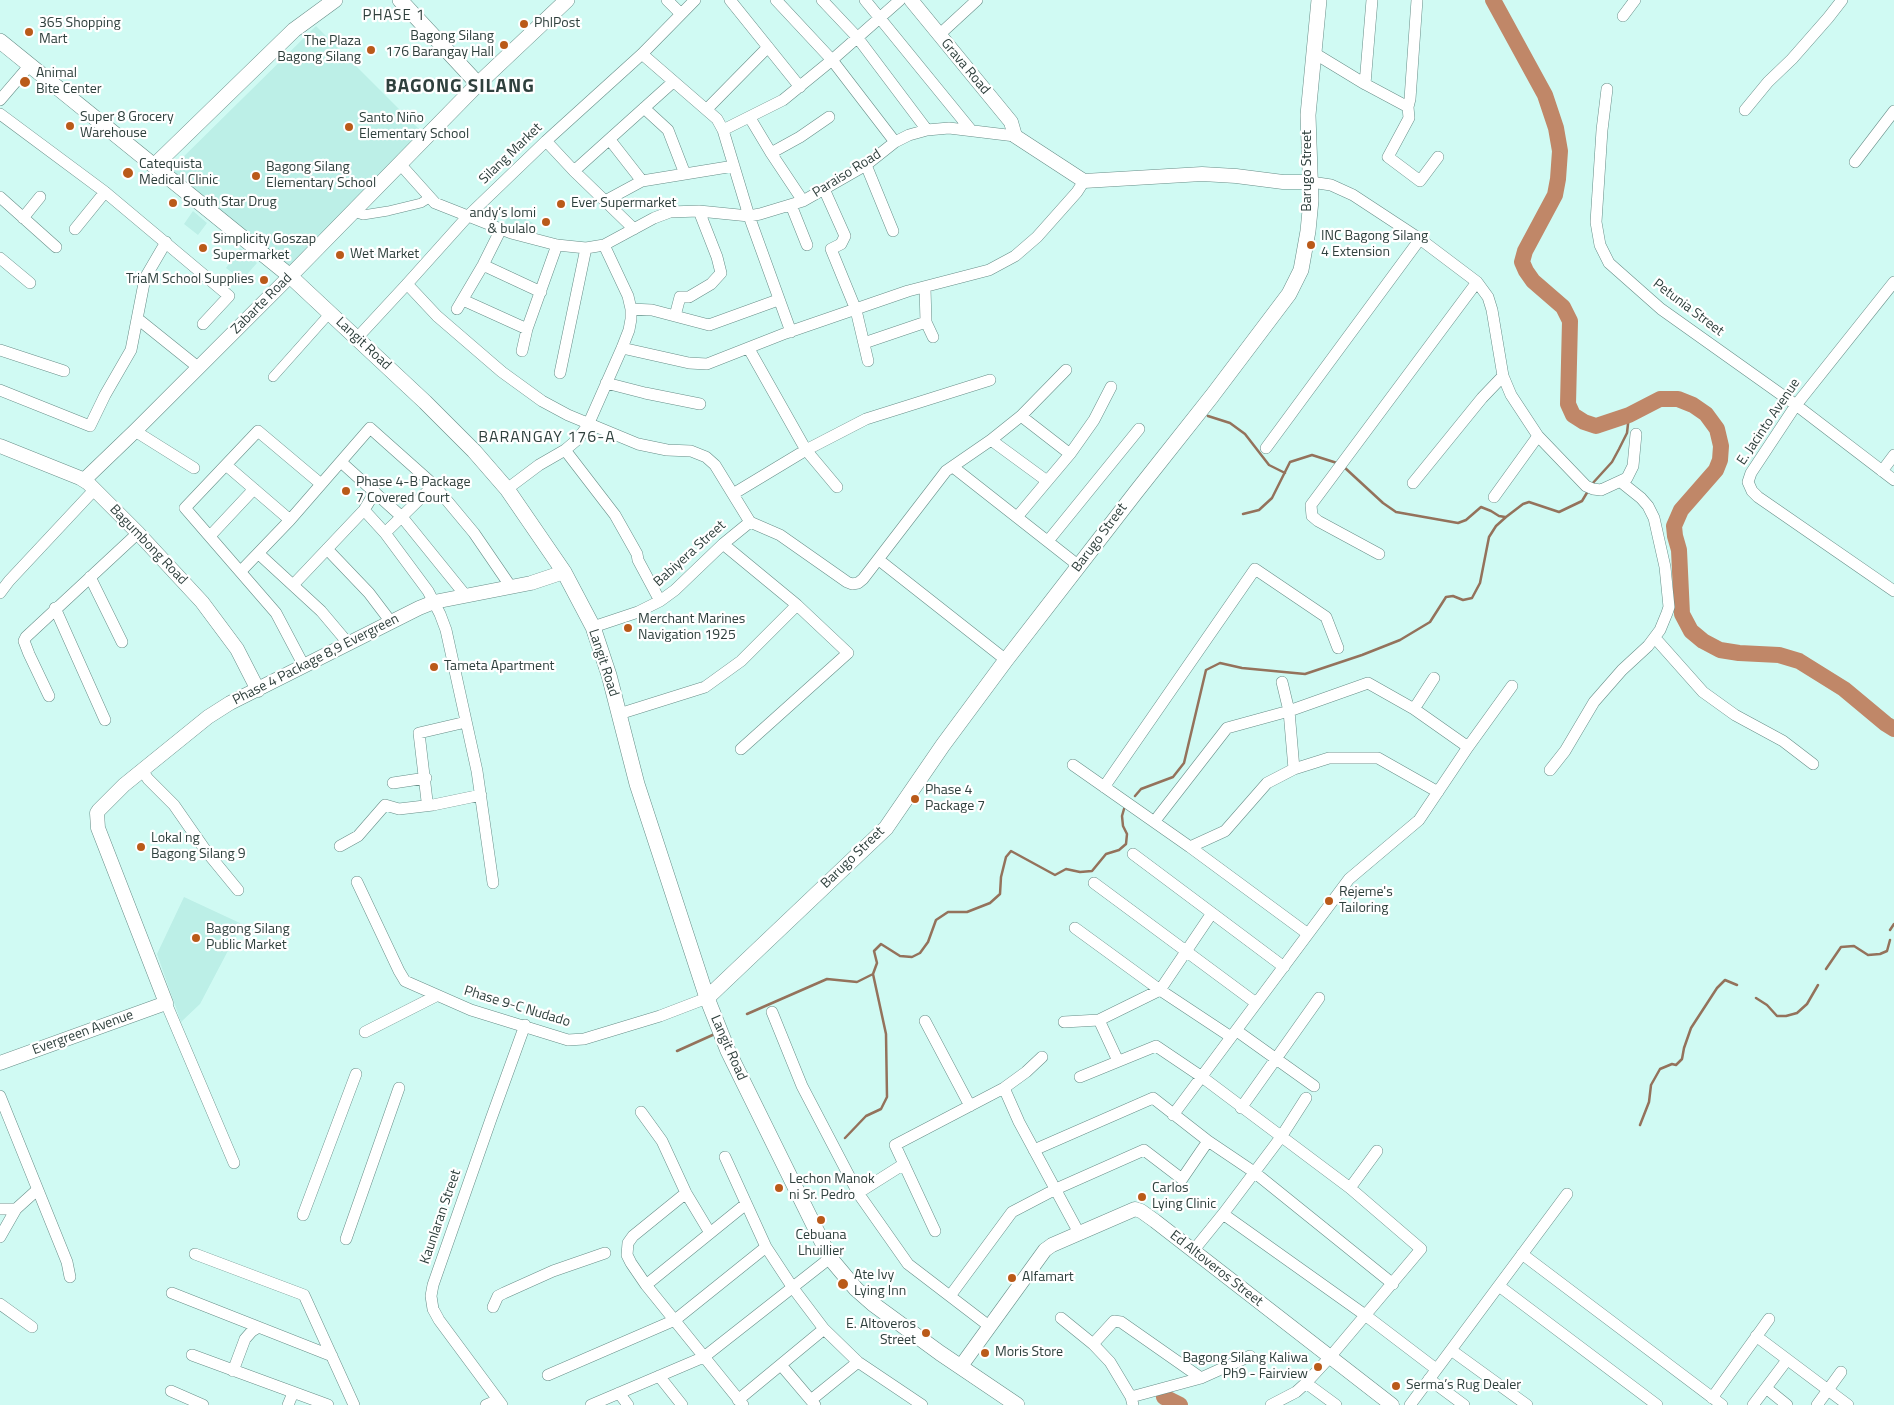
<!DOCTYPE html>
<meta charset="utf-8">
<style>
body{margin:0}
canvas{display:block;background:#d0faf3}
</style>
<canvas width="1894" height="1405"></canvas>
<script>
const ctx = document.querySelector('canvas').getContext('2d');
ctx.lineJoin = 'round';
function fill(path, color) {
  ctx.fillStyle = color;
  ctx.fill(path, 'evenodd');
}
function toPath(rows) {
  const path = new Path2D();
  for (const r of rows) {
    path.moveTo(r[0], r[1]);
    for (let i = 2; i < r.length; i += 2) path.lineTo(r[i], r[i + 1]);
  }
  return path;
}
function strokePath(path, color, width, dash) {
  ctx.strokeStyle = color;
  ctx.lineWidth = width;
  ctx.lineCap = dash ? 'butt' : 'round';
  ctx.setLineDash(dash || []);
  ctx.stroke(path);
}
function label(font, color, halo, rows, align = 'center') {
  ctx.font = font + ' "Titillium Web",sans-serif';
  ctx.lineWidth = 4.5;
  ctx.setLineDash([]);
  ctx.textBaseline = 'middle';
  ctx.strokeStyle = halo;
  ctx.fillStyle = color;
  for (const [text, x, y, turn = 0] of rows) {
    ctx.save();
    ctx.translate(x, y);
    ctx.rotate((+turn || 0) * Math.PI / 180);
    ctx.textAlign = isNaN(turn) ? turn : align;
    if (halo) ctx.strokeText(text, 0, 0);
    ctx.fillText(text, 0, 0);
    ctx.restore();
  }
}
fill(toPath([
 [316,26,423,133,288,268,171,169],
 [193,211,207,223,198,235,184,224],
 [512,211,533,223,530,234,504,223],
 [240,248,257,263,242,280,226,268],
 [184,897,242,924,200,1004,181,1022,157,954]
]), '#bcefe7');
strokePath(toPath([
 [1208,416,1230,423,1245,434,1269,465,1285,473],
 [1344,467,1383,503,1396,512,1458,523,1466,520,1481,507,1491,511,1499,516,1505,517],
 [1592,484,1612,462,1619,449,1627,433,1629,415],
 [1243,514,1259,510,1272,498,1290,462,1312,455,1337,463],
 [1135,796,1141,789,1173,777,1184,763,1206,670,1220,663,1242,668,1305,674,1362,655,1400,640,1430,622,1446,597,1453,596,1463,600,1472,598,1480,583,1489,537,1496,526,1506,517,1523,504,1529,502,1559,512,1582,501,1588,491],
 [1890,930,1894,924],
 [1826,969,1841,947,1854,946,1868,955,1880,954,1887,951,1890,940],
 [1756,998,1767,1005,1777,1016,1786,1016,1797,1013,1807,1004,1818,985],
 [747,1014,827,979,857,982,873,974],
 [677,1051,717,1033],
 [1640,1125,1649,1102,1651,1085,1660,1069,1672,1064,1676,1065,1682,1059,1684,1048,1691,1028,1717,988,1725,980,1737,985],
 [845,1138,866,1116,881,1109,887,1097,886,1034,873,974,877,963,874,951,881,944,900,956,912,957,920,953,928,942,936,920,948,912,967,912,990,903,1000,894,1001,877,1006,857,1011,851,1055,875,1066,869,1080,872,1092,871,1106,854,1119,850,1126,844,1127,834,1123,826,1122,816,1124,809]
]), '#94725b', 2.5);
strokePath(toPath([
 [1493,0,1545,95,1556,128,1560,151,1558,179,1555,195,1525,251,1522,262,1526,271,1533,281,1563,307,1570,321,1568,404,1573,415,1584,422,1596,426,1629,415,1660,399,1678,399,1693,405,1706,414,1717,429,1721,446,1720,460,1716,470,1681,510,1674,526,1675,536,1679,550,1682,614,1691,631,1703,641,1720,650,1739,653,1779,655,1799,661,1844,689,1886,724,1894,729],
 [1164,1397,1180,1405]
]), '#c08768', 16);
const pedestrian = toPath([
 [354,212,363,215,388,211,421,203,429,198],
 [273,377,330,313]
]);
const minor = toPath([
 [667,0,681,14],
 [730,0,800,87],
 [776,0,832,60,895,142],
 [822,0,857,37,927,130],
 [865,0,971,130],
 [1417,0,1410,99,1408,107,1409,118,1388,157,1420,181,1438,157],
 [1623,16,1635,0],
 [939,35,977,0],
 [1314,53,1365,84,1408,107],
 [642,54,717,119,723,130,749,216,791,332],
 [1365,84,1372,0],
 [1607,89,1602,130,1596,222,1600,245,1609,263,1661,309,1796,405,1894,480],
 [0,100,30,65],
 [644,108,668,130,685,174],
 [707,109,768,47],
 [1745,110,1768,82,1792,59,1828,18,1842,0],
 [0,114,105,192,229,296,203,324],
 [750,118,771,153,803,201],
 [723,130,783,100,832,60,900,0],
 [610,140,642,181],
 [546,141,574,171,634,229],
 [771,153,800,137,829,117],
 [1855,162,1894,111],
 [400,164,435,203,511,233,557,245,586,248,604,245,654,218,670,212,699,211,749,216,760,214,803,201,866,165,895,142,909,135,927,130,949,128,1015,136],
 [866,165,893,231],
 [574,171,673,82],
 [1311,182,1331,185,1353,195,1420,239,1477,282,1488,297,1492,310,1503,376,1511,395,1538,436,1586,486,1593,489,1601,490,1627,478,1633,466,1636,434],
 [824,189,845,236,841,244,831,249,856,310,868,361],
 [0,197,56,247],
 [605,201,642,181,734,166],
 [791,205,807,245],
 [23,218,40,197],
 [75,229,105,192],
 [0,258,30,283],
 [483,265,541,292],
 [1894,282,1796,405,1751,473,1748,482,1752,491,1758,497,1894,591],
 [407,284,437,316,502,372,542,401,568,415,638,444,667,450,691,451,706,457,715,465,750,522,780,535,847,582,852,584,858,583,863,579,946,471,991,440,1021,416,1066,370],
 [925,288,926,322,933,337],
 [463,300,527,329],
 [457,309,483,265,501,229],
 [631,309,652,310,709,325,778,300],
 [675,316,680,297,689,297,711,284,721,273,717,257,699,211],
 [138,319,199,368],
 [357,338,407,284,468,216,546,141,642,54,695,0],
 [864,343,926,322],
 [622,348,689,363,707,364,786,333,908,291,989,270,1015,256,1037,237,1077,192,1084,181],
 [749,349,806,450,837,487],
 [0,350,64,371],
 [522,351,527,329,557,245],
 [560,373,586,248],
 [606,383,645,393,700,404],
 [0,390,90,426,105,395,131,350,145,278,166,242],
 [1021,416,1070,454],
 [135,431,194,468],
 [991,440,1047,481],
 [1266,448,1420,239],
 [565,450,615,515,637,554,638,560,660,601],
 [341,462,402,517,466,596],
 [226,465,290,520],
 [953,467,1079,566],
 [1882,471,1894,455],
 [1413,483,1482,398,1503,376],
 [507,489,539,465,565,450,578,439,588,425,622,348,629,330,631,319,631,309,628,296,604,245],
 [733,494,806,450,866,419,990,380],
 [1494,497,1538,436],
 [364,510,385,533,428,591,440,614,446,630,477,771,493,883],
 [1017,517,1070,454,1094,420,1111,387],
 [385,533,434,485],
 [210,536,254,489],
 [1048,541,1139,429],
 [723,544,797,605,848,653,741,749],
 [327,549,369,593,391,622],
 [259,554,321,611,348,643],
 [1379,554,1318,521,1312,516,1311,505,1477,282],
 [879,560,1006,660],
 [241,571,290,520,370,428,434,485,474,533,511,587],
 [90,577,122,642],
 [293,585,364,510,375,492],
 [0,593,9,581,95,489],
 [55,608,105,720],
 [593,627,638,612,660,601,675,590,723,544,750,522],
 [1655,638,1703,692,1735,715,1783,741,1813,764],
 [304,666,276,613,185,508,258,431,321,484],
 [1282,682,1289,711,1294,769],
 [49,696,29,654,24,641,26,637,138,533],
 [1414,709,1434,678],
 [619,714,705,687,741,661,797,605],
 [1073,765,1190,847,1308,934],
 [142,770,148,779,174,805,206,851,238,890],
 [1550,770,1565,751,1594,702,1622,670,1648,646,1660,630,1667,613,1669,607,1665,567,1654,518,1648,506,1641,498,1621,482],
 [393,783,426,778],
 [1104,787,1255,569,1326,617,1338,648],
 [430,805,427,801,419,733,466,722],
 [1154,822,1227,728,1289,711,1368,683,1414,709,1468,747],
 [340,846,358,836,385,805,399,809,433,805,481,795],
 [1190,847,1225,831,1267,783,1294,769,1329,758,1378,758,1438,792],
 [1133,854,1284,967],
 [357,882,399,971,405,981,471,1010,568,1040,584,1039,660,1016,707,998],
 [1094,883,1256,1003],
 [1075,928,1160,990,1231,1037],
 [166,1003,234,1163],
 [772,1012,802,1086,858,1193,908,1264,989,1326],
 [1099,1020,1118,1061],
 [925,1021,970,1106],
 [1064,1022,1099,1020,1160,990,1212,913],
 [1237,1031,1314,1086],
 [365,1032,436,996],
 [1080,1077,1156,1046,1202,1077,1350,1188,1421,1249,1330,1357,1306,1383,1296,1392,1271,1405],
 [1004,1088,1019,1122,1079,1233],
 [0,1096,67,1262,70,1277],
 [1241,1108,1319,998],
 [641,1112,662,1141,686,1193,710,1233],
 [1173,1115,1349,879,1419,820,1468,747,1512,686],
 [1034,1150,1153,1098,1208,1141,1254,1172,1393,1284],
 [725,1157,766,1247,793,1288,824,1329,858,1362,922,1405],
 [1350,1188,1377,1151],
 [686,1193,633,1236,628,1243,627,1255,631,1263,646,1285,743,1405],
 [858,1193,904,1164],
 [0,1209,16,1209,37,1190],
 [1223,1214,1365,1315,1436,1369],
 [303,1215,356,1074],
 [935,1231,895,1145,1004,1088,1026,1072,1042,1057],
 [0,1237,16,1209],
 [346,1239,399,1088],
 [1193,1251,1223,1214,1281,1137,1306,1098],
 [195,1254,304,1295,354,1405],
 [1522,1254,1722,1405],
 [646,1285,746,1204],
 [1499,1286,1657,1405],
 [172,1293,332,1356],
 [950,1296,1012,1212,1056,1189,1144,1150,1182,1179,1208,1141],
 [0,1304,32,1327],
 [493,1307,498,1296,504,1293,553,1271,605,1253],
 [1061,1318,1093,1344,1110,1362,1131,1397,1133,1405],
 [1756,1336,1848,1405],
 [1093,1344,1114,1321,1121,1322,1201,1378],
 [1451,1350,1527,1405],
 [192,1355,328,1405],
 [781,1365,815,1405],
 [233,1371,245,1339,252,1331,257,1328],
 [548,1375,675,1320,766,1247],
 [659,1376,682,1405],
 [1429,1379,1464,1405],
 [1306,1383,1336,1405],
 [1766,1388,1787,1405],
 [171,1391,203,1405],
 [619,1393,628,1405],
 [1131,1397,1201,1378,1250,1356],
 [1712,1398,1769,1319],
 [738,1400,824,1329],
 [811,1400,858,1362],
 [288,1405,293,1393],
 [486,1405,498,1400],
 [502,1405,439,1320,433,1309,431,1296,433,1285,491,1119,525,1025],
 [591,1405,704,1357,830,1258],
 [1410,1405,1567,1194],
 [1753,1405,1787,1360],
 [1817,1405,1841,1372]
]);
const tertiary = toPath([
 [911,0,1011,122,1015,136,1084,181,1202,174,1236,176,1283,182,1311,182],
 [0,446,80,478,88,483,138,533,202,602,237,649,258,690],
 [84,480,135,431,290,276],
 [0,1063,166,1003,98,828,97,813,99,810,124,785,208,717,230,703,419,608,434,602,531,583,564,572],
 [961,1366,1045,1250,1052,1245,1135,1209,1141,1211,1155,1221,1392,1405]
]);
const secondary = toPath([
 [400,0,478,84],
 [0,41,290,276,425,402,474,451,507,489,564,572,593,627,609,675,637,784,707,998,728,1051,830,1258,856,1289,873,1304,940,1353,1017,1405],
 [154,166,294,30,335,0],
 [290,276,478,84,567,0],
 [707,998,886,828,943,745,1006,660,1136,492,1212,396,1289,294,1301,270,1308,231,1311,200,1308,115,1319,0]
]);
strokePath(pedestrian, '#678e88', 10);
strokePath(minor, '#678e88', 12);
strokePath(tertiary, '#678e88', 15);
strokePath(secondary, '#678e88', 16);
strokePath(pedestrian, '#fff', 9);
strokePath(minor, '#fff', 11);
strokePath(tertiary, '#fff', 14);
strokePath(secondary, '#fff', 15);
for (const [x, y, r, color] of [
 [524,24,5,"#ba5a19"],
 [29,32,5,"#ba5a19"],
 [504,45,5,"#ba5a19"],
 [371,50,5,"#ba5a19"],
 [25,82,6,"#ba5a19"],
 [70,126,5,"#ba5a19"],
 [349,127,5,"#ba5a19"],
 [128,173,6,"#ba5a19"],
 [256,176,5,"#ba5a19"],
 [173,203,5,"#ba5a19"],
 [561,204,5,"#ba5a19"],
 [546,222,5,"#ba5a19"],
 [1311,245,5,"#ba5a19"],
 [203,248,5,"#ba5a19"],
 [340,255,5,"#ba5a19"],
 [264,280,5,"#ba5a19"],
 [346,491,5,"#ba5a19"],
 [628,628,5,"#ba5a19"],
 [434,667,5,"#ba5a19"],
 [915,799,5,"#ba5a19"],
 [141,847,5,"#ba5a19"],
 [1329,901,5,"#ba5a19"],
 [196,938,5,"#ba5a19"],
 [779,1188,5,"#ba5a19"],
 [1142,1197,5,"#ba5a19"],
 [821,1220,5,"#ba5a19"],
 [1012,1278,5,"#ba5a19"],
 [843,1284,6,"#ba5a19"],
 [926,1333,5,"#ba5a19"],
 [985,1353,5,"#ba5a19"],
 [1318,1367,5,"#ba5a19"],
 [1396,1386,5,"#ba5a19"]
]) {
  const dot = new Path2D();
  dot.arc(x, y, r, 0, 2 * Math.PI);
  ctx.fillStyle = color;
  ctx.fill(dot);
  strokePath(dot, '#fff', 2);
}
label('14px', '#2f403d', '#fff', [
 ["365 Shopping",39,24],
 ["Mart",39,40],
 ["PhlPost",534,24],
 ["Bagong Silang",494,37,"right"],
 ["176 Barangay Hall",494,53,"right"],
 ["The Plaza",361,42,"right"],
 ["Bagong Silang",361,58,"right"],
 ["Animal",36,74],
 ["Bite Center",36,90],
 ["Super 8 Grocery",80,118],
 ["Warehouse",80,134],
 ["Santo Niño",359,119],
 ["Elementary School",359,135],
 ["Catequista",139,165],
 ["Medical Clinic",139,181],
 ["Bagong Silang",266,168],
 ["Elementary School",266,184],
 ["South Star Drug",183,203],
 ["Ever Supermarket",571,204],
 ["andy’s lomi",536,214,"right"],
 ["& bulalo",536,230,"right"],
 ["INC Bagong Silang",1321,237],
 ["4 Extension",1321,253],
 ["Simplicity Goszap",213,240],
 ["Supermarket",213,256],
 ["Wet Market",350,255],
 ["TriaM School Supplies",254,280,"right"],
 ["Phase 4-B Package",356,483],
 ["7 Covered Court",356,499],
 ["Merchant Marines",638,620],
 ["Navigation 1925",638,636],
 ["Tameta Apartment",444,667],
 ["Phase 4",925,791],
 ["Package 7",925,807],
 ["Lokal ng",151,839],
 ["Bagong Silang 9",151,855],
 ["Rejeme's",1339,893],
 ["Tailoring",1339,909],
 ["Bagong Silang",206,930],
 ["Public Market",206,946],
 ["Lechon Manok",789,1180],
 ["ni Sr. Pedro",789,1196],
 ["Carlos",1152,1189],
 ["Lying Clinic",1152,1205],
 ["Cebuana",821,1236,"center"],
 ["Lhuillier",821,1252,"center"],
 ["Ate Ivy",854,1276],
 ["Lying Inn",854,1292],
 ["Alfamart",1022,1278],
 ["E. Altoveros",916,1325,"right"],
 ["Street",916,1341,"right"],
 ["Moris Store",995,1353],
 ["Bagong Silang Kaliwa",1308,1359,"right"],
 ["Ph9 - Fairview",1308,1375,"right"],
 ["Serma’s Rug Dealer",1406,1386]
], 'left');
label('14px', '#2f403d', '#fff', [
 ["Grava Road",965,67,50],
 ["Silang Market",511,154,-44],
 ["Barugo Street",1308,171,-90],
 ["Paraiso Road",847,174,-32],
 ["Zabarte Road",262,304,-45],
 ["Petunia Street",1688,308,37],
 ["Langit Road",363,344,43],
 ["E. Jacinto Avenue",1769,422,-56],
 ["Barugo Street",1100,538,-53],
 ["Bagumbong Road",148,545,46],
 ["Babiyera Street",690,554,-42],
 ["Phase 4 Package 8,9 Evergreen",316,660,-27],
 ["Langit Road",603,663,72],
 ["Barugo Street",853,858,-44],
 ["Phase 9-C Nudado",517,1007,17],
 ["Evergreen Avenue",83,1033,-20],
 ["Langit Road",728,1048,66],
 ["Kaunlaran Street",441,1217,-71],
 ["Ed Altoveros Street",1216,1269,38]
]);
ctx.letterSpacing = '1px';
label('15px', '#2f403d', '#fff', [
 ["PHASE 1",394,16]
]);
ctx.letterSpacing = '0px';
ctx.letterSpacing = '1px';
label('16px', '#2f403d', '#fff', [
 ["BARANGAY 176-A",547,438]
]);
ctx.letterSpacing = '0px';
ctx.letterSpacing = '1px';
label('bold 19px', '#2f403d', '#fff', [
 ["BAGONG SILANG",460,87]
]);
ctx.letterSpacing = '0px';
</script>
